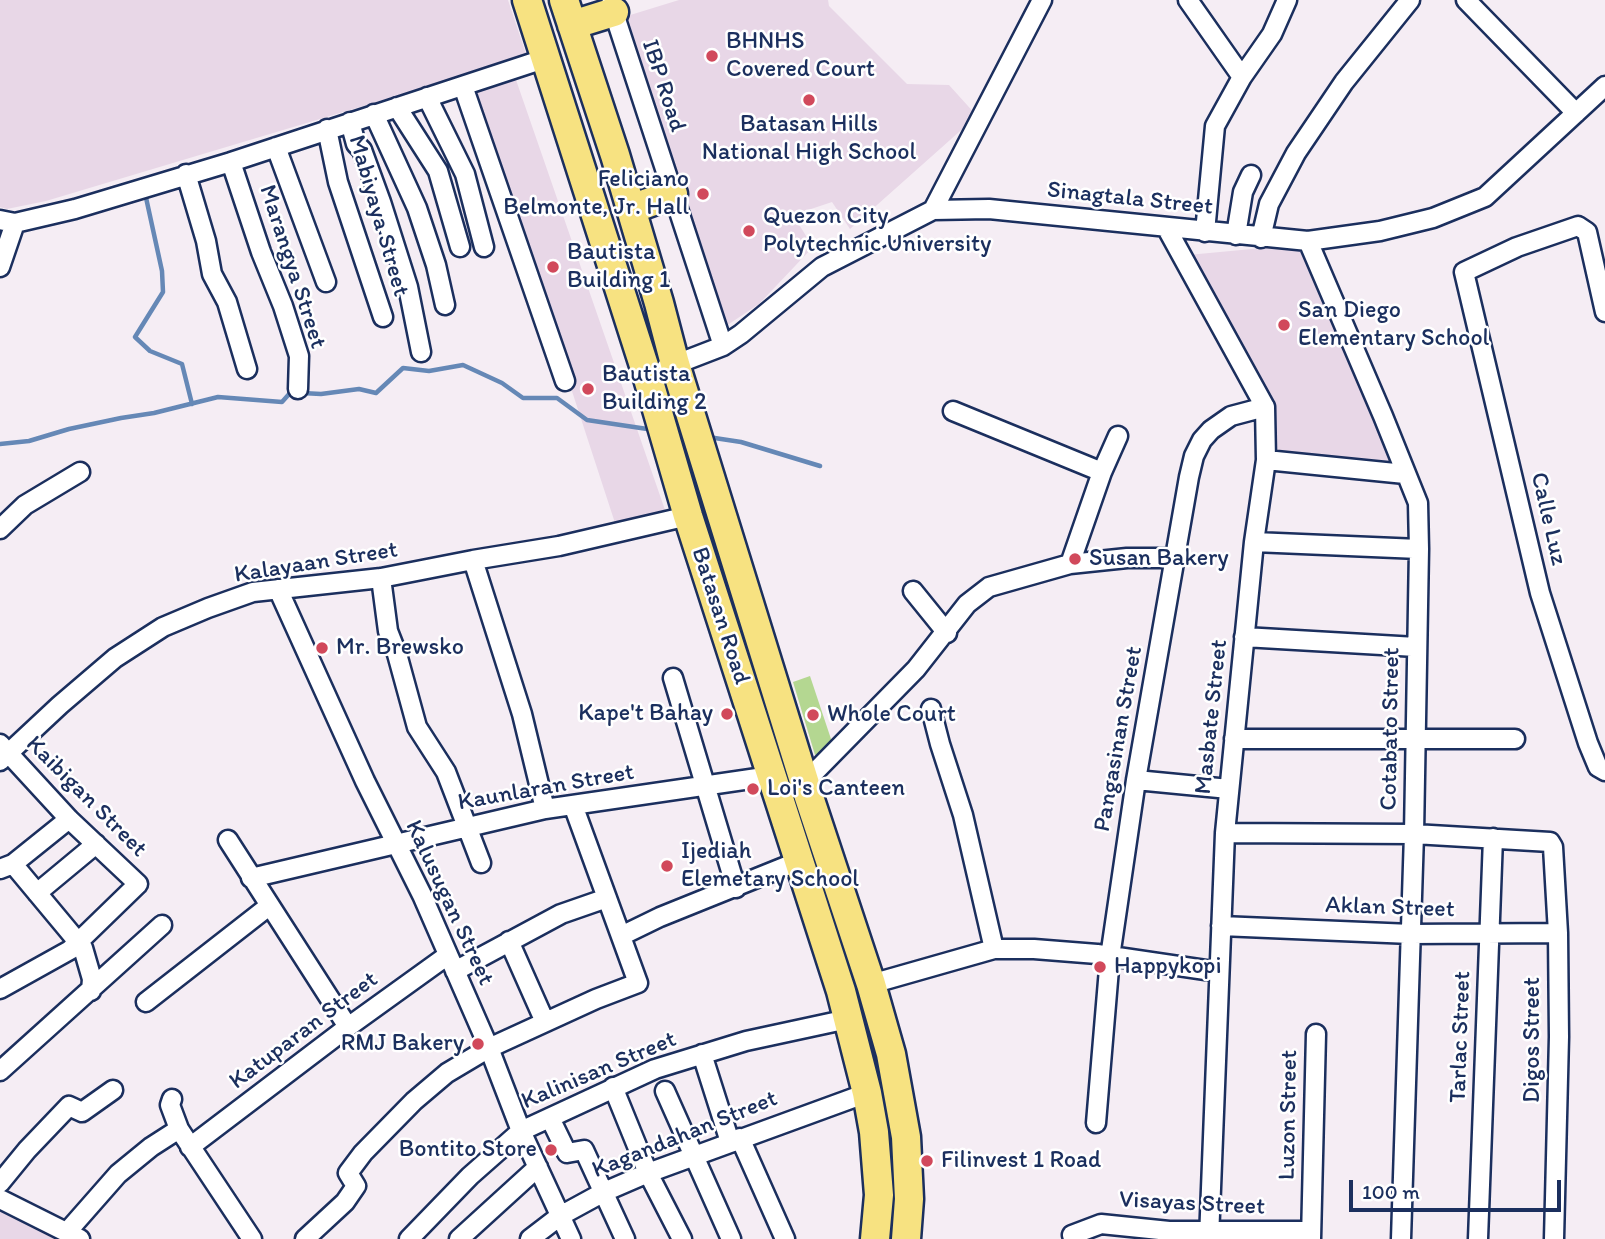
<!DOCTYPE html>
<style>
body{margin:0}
#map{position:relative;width:1605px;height:1239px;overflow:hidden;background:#f5edf4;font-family:Itim,sans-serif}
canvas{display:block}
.scale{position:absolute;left:1349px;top:1180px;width:212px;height:32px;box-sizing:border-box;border:4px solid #1b2f5e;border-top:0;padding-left:9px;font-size:21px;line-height:24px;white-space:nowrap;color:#1b2f5e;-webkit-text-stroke:5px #fff;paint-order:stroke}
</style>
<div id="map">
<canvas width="1605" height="1239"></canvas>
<div class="scale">100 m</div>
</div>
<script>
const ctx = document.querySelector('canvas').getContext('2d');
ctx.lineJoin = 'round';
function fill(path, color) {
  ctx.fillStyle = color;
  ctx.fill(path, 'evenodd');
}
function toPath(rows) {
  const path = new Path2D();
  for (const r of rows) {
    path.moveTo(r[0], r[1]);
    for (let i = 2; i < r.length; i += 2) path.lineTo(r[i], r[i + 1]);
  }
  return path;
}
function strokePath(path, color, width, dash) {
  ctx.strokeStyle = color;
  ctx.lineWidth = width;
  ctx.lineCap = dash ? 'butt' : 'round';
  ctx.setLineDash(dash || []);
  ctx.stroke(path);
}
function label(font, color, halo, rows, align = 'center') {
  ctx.font = font + ' Itim,sans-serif';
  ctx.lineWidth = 5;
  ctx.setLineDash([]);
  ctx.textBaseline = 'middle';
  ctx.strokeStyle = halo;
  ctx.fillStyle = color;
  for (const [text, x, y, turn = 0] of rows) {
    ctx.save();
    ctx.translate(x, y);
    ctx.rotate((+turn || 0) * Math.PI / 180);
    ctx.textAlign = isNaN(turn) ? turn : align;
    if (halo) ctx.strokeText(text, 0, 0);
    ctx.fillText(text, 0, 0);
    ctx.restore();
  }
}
fill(toPath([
 [0,0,508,0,527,57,46,201,7,209,0,207],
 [679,0,828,0,829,6,907,84,949,85,977,116,850,229,832,202,793,215,813,247,759,304,726,326,627,16],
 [515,77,665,510,616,526,474,91],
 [1305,244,1397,464,1269,452,1270,395,1188,255],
 [0,1207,63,1239,0,1239]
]), '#e8d7e7');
fill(toPath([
 [810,676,834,748,815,755,793,682]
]), '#b4d791');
strokePath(toPath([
 [145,193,162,271,163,292,135,337,150,351,182,364,192,404],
 [302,393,321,394,359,389,376,393,403,368,429,371,463,365,502,383,523,398,557,398,587,420,654,430],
 [708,437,741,442,820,466],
 [0,444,29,441,69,429,121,418,154,413,218,397,282,402,290,393,294,393]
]), '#6588b6', 4.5);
const street = toPath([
 [1188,0,1242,77],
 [1466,0,1576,113],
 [611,4,723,346],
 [463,86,565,381],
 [427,97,465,174,484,247],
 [397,107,438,171,460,247],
 [374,114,417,208,436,265,445,305],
 [350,122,356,144,362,150,381,202,408,287,421,352],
 [327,129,338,182,383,317],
 [276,147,326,282],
 [231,162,261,252,283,306,299,356,298,389],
 [186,174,206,241,212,274,227,302,247,369],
 [933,210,1042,0],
 [0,220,15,223,75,209,231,162,547,58],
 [1166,227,1265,407,1266,460,1254,542,1225,833,1209,1239],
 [1205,232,1215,126,1242,77,1272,34,1287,0],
 [1236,235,1243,192,1251,175],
 [1261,238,1269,204,1296,153,1344,82,1410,0],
 [1308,241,1383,416,1418,503,1419,549,1414,834,1401,1239],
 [0,267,15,223],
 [1605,312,1587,232,1578,226,1517,247,1464,272,1540,593,1588,743,1598,767,1605,771],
 [666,368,723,346,741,334,822,267,933,210,989,209,1308,241,1380,231,1433,218,1485,197,1605,86],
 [953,411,1102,472],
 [1266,460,1405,474],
 [0,529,25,505,80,472],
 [1254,542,1419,549],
 [473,560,522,714,545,809],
 [1070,564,1102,472,1118,436],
 [381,578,388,631,397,654,417,727,446,772,481,863],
 [278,589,365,781,422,895,489,1048,521,1131,571,1239],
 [913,591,947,633],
 [1244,637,1416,647],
 [673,678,736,888],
 [931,709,940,744,963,815,994,949],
 [1234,739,1515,739],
 [0,744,69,819,138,884,70,950,0,989],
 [0,761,60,705,115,658,163,627,208,608,253,592,381,578,473,560,559,546,688,516],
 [1136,780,1229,789],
 [805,782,916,669,967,604,989,587,1070,564,1127,558,1175,558],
 [1225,833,1414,834,1550,842,1553,847,1558,933,1559,1037,1554,1239],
 [228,840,348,1027],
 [13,864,83,948,92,979,91,991],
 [0,869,13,864,69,819],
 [251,878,545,809,771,776],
 [37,893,96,844],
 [1221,926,1411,934,1558,933],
 [623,935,660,917,799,861],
 [509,941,545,1022],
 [455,971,561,914,607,898],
 [871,984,994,949,1034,949,1097,954,1219,972],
 [146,1002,269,906],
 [702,1054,730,1142],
 [0,1071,162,925],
 [613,1087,648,1173,682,1239],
 [665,1091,731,1239],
 [172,1099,170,1105,179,1129,252,1239],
 [550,1118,567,1153,584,1150,625,1239],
 [1096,1123,1110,957,1136,780,1189,477,1194,456,1202,440,1211,430,1231,416,1265,407],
 [740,1138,785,1239],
 [190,1147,348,1027,448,955],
 [0,1183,27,1150,69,1106,82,1112,113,1090],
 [0,1199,80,1239],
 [67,1232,118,1174,151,1147,179,1129],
 [1072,1235,1101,1224,1169,1231,1311,1231],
 [305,1239,345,1202,356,1186,348,1173,363,1153,414,1101,447,1073,489,1048,596,999,638,983,573,805],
 [409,1239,470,1176,521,1131,655,1069,746,1041,848,1019],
 [459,1239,538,1167],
 [530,1239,560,1216,604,1192,648,1173,867,1093],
 [1311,1239,1316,1034],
 [1478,1239,1493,838]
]);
const primary = toPath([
 [527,0,647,375,688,516,841,991,867,1093,874,1132,879,1195,875,1239],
 [564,0,615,155,659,303,675,364,809,797,871,984,891,1054,906,1137,909,1199,906,1239],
 [572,25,614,12],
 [631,209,673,194]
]);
strokePath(street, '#1b2f5e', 23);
strokePath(primary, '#1b2f5e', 33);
strokePath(street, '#fff', 18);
strokePath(primary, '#f7e281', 28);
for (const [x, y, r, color] of [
 [712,56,7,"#d1495b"],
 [809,100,7,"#d1495b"],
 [703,194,7,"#d1495b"],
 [749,231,7,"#d1495b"],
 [553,267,7,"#d1495b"],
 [1284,325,7,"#d1495b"],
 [588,389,7,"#d1495b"],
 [1075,559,7,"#d1495b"],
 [322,648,7,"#d1495b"],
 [727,714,7,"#d1495b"],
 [813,715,7,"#d1495b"],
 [753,789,7,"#d1495b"],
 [667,866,7,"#d1495b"],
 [1100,967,7,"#d1495b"],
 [478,1044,7,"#d1495b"],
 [551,1150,7,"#d1495b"],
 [927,1161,7,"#d1495b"]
]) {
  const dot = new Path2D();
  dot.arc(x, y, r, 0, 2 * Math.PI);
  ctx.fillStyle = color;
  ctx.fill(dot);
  strokePath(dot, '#fff', 2.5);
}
label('24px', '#1b2f5e', '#fff', [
 ["BHNHS",726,42],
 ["Covered Court",726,70],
 ["Batasan Hills",809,125,"center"],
 ["National High School",809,153,"center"],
 ["Feliciano",689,180,"right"],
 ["Belmonte, Jr. Hall",689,208,"right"],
 ["Quezon City",763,217],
 ["Polytechnic University",763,245],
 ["Bautista",567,253],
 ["Building 1",567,281],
 ["San Diego",1298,311],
 ["Elementary School",1298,339],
 ["Bautista",602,375],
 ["Building 2",602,403],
 ["Susan Bakery",1089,559],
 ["Mr. Brewsko",336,648],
 ["Kape't Bahay",713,714,"right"],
 ["Whole Court",827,715],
 ["Loi's Canteen",767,789],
 ["Ijediah",681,852],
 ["Elemetary School",681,880],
 ["Happykopi",1114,967],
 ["RMJ Bakery",464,1044,"right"],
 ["Bontito Store",537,1150,"right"],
 ["Filinvest 1 Road",941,1161]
], 'left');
label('24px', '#1b2f5e', '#fff', [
 ["IBP Road",663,86,72],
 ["Sinagtala Street",1130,199,6],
 ["Mabiyaya Street",378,216,74],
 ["Marangya Street",292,267,72],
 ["Calle Luz",1548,519,77],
 ["Kalayaan Street",316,563,-9],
 ["Batasan Road",720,616,72],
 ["Masbate Street",1212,717,-84],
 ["Cotabato Street",1391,729,-89],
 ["Pangasinan Street",1119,739,-80],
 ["Kaunlaran Street",546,788,-10],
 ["Kaibigan Street",86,797,45],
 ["Kalusugan Street",449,903,65],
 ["Aklan Street",1390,908,2],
 ["Katuparan Street",304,1031,-37],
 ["Tarlac Street",1461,1037,-88],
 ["Digos Street",1533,1040,-90],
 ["Kalinisan Street",599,1071,-23],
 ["Luzon Street",1289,1115,-89],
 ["Kagandahan Street",685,1135,-22],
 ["Visayas Street",1192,1204,3]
]);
</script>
